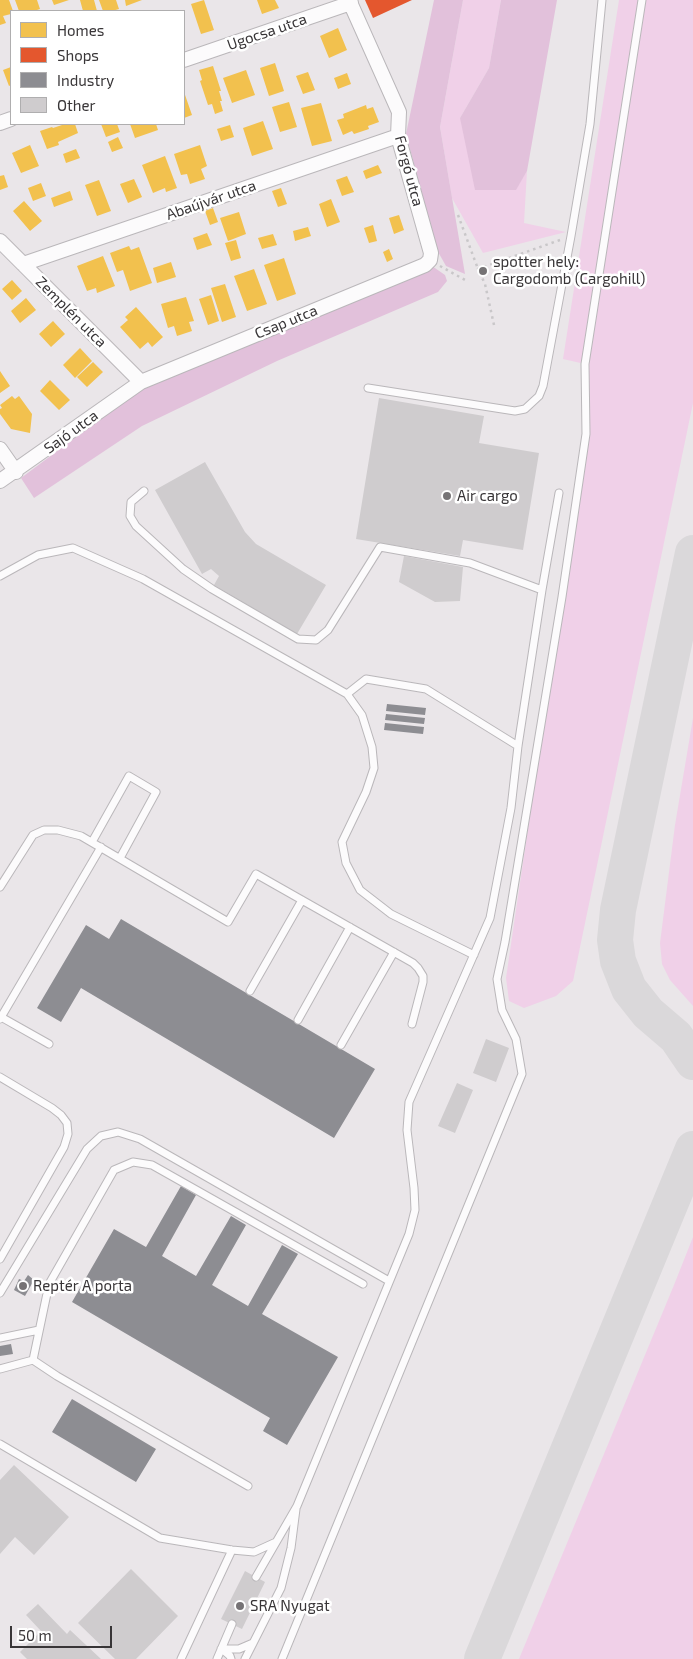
<!DOCTYPE html>
<meta charset="utf-8">
<style>
body{margin:0}
#map{position:relative;width:693px;height:1659px;overflow:hidden;background:#eae6e9;font-family:"Exo 2",sans-serif}
canvas{display:block}
.legend{position:absolute;left:10px;top:10px;width:175px;height:115px;box-sizing:border-box;background:#fff;border:1px solid #afaeaf;margin:0;padding:6px 9px;list-style:none;font-size:15px;color:#383537}
.legend li{display:flex;align-items:center;gap:10px;height:25px}
.legend b{width:25px;border:1px solid #afaeaf}
.scale{position:absolute;left:10px;top:1626px;width:102px;height:22px;box-sizing:border-box;border:2px solid #383537;border-top:0;padding-left:6px;font-size:15px;line-height:18px;white-space:nowrap;color:#383537;-webkit-text-stroke:4px #fff;paint-order:stroke}
</style>
<div id="map">
<canvas width="693" height="1659"></canvas>
<ul class="legend">
<li><b style="height:14px;background:#f2c14e"></b>Homes</li>
<li><b style="height:14px;background:#e4572e"></b>Shops</li>
<li><b style="height:14px;background:#8d8d92"></b>Industry</li>
<li><b style="height:14px;background:#cfccce"></b>Other</li>
</ul>
<div class="scale">50 m</div>
</div>
<script>
const ctx = document.querySelector('canvas').getContext('2d');
ctx.lineJoin = 'round';
function fill(path, color) {
  ctx.fillStyle = color;
  ctx.fill(path, 'evenodd');
}
function toPath(rows) {
  const path = new Path2D();
  for (const r of rows) {
    path.moveTo(r[0], r[1]);
    for (let i = 2; i < r.length; i += 2) path.lineTo(r[i], r[i + 1]);
  }
  return path;
}
function strokePath(path, color, width, dash) {
  ctx.strokeStyle = color;
  ctx.lineWidth = width;
  ctx.lineCap = dash ? 'butt' : 'round';
  ctx.setLineDash(dash || []);
  ctx.stroke(path);
}
function label(font, color, halo, rows, align = 'center') {
  ctx.font = font + ' "Exo 2",sans-serif';
  ctx.lineWidth = 5;
  ctx.setLineDash([]);
  ctx.textBaseline = 'middle';
  ctx.strokeStyle = halo;
  ctx.fillStyle = color;
  for (const [text, x, y, turn = 0] of rows) {
    ctx.save();
    ctx.translate(x, y);
    ctx.rotate((+turn || 0) * Math.PI / 180);
    ctx.textAlign = isNaN(turn) ? turn : align;
    if (halo) ctx.strokeText(text, 0, 0);
    ctx.fillText(text, 0, 0);
    ctx.restore();
  }
}
fill(toPath([
 [463,0,501,0,489,68,460,118,515,190,527,171,524,223,566,232,483,253,452,198,440,127],
 [619,0,693,0,693,403,573,981,556,996,524,1008,509,1001,506,978,586,434,585,364,563,359],
 [693,718,693,1006,670,980,662,964,660,943,675,825],
 [693,1237,693,1659,519,1659,674,1285]
]), '#f0d0e8');
fill(toPath([
 [434,0,463,0,440,127,465,274,446,266,437,250,406,134],
 [501,0,557,0,527,171,516,190,475,190,460,118,489,68],
 [432,266,445,275,447,281,438,292,277,361,142,426,34,498,21,478,115,408,147,387]
]), '#e2c1db');
fill(toPath([
 [0,0,9,0,13,11,11,14,3,16,6,23,0,25],
 [15,0,37,0,40,9,34,11,19,11],
 [52,0,69,0,54,5],
 [80,0,94,0,97,11,83,11],
 [99,0,116,0,119,9,112,11,103,11],
 [125,0,142,0,126,6],
 [204,0,214,30,201,34,191,4],
 [257,0,275,0,279,8,262,14],
 [338,28,347,50,329,58,320,36],
 [275,63,284,91,269,96,260,68],
 [213,66,221,91,219,91,222,101,220,101,223,111,215,114,212,104,208,105,200,81,202,80,199,70],
 [11,67,11,85,9,86,3,70],
 [246,70,255,95,232,103,223,78],
 [308,72,315,90,303,94,296,76],
 [347,73,351,84,338,89,334,78],
 [184,92,192,115,184,118],
 [289,102,297,127,280,132,272,107],
 [321,103,332,141,312,146,301,108],
 [366,105,367,109,373,107,379,122,368,126,369,129,354,134,352,131,343,135,337,120,344,118,343,114],
 [263,121,273,149,252,156,243,128],
 [61,124,75,124,78,133,58,142,59,145,47,149,40,131,52,127,53,128,62,125],
 [101,124,117,124,120,132,106,137],
 [130,124,156,124,158,130,135,138],
 [230,125,234,137,221,141,217,129],
 [118,137,123,148,112,152,108,142],
 [30,145,39,166,21,173,12,153],
 [200,145,207,166,201,169,205,179,190,184,187,174,181,175,174,154],
 [76,149,80,158,66,163,63,154],
 [165,156,177,188,166,192,165,188,153,193,142,165],
 [378,165,382,173,366,179,363,171],
 [4,175,8,187,0,190,0,176],
 [347,176,354,192,342,196,336,180],
 [134,179,142,197,128,203,120,184],
 [99,180,111,211,97,216,85,185],
 [41,183,46,196,33,201,28,188],
 [281,188,287,204,278,207,272,191],
 [70,191,73,200,54,207,51,198],
 [331,199,340,222,327,227,319,204],
 [24,201,42,221,30,231,13,211],
 [213,208,218,222,210,225,205,211],
 [239,212,246,234,228,241,220,218],
 [399,215,404,230,394,234,389,218],
 [373,225,377,241,369,243,364,228],
 [308,227,311,236,295,241,293,231],
 [207,233,212,245,197,250,193,238],
 [273,234,277,245,262,249,258,238],
 [236,240,241,258,231,261,225,243],
 [129,246,131,250,139,247,152,283,130,291,123,270,117,272,110,253],
 [389,249,393,259,387,262,383,252],
 [103,256,115,286,97,293,96,288,87,291,77,266],
 [284,258,296,294,277,301,264,265],
 [171,262,176,277,157,283,153,268],
 [254,269,267,304,247,311,234,276],
 [12,280,22,291,12,300,2,289],
 [225,284,236,317,222,322,211,288],
 [211,295,219,321,208,325,199,299],
 [186,297,194,321,189,322,192,331,177,336,174,326,168,328,161,304],
 [26,298,36,310,20,323,11,311],
 [136,307,163,337,152,347,148,342,140,349,120,327,128,320,125,317],
 [53,321,65,334,51,347,39,334],
 [80,348,92,361,75,378,63,365],
 [93,362,103,372,87,387,77,377],
 [0,371,10,386,0,393],
 [50,380,70,400,59,410,40,391],
 [12,396,15,399,19,396,32,414,30,433,11,429,0,414,0,409,2,408,0,405]
]), '#f2c14e');
fill(toPath([
 [365,0,412,0,373,18]
]), '#e4572e');
fill(toPath([
 [387,704,426,708,425,715,386,711],
 [386,714,425,718,424,724,385,720],
 [385,723,424,727,423,734,384,730],
 [121,919,375,1069,334,1138,81,988,61,1022,37,1008,86,925,109,939],
 [181,1186,196,1195,162,1256,196,1276,231,1216,246,1225,212,1285,248,1306,282,1245,298,1254,262,1314,338,1357,287,1445,263,1431,270,1418,72,1302,114,1229,146,1247],
 [28,1275,34,1280,25,1296,14,1290,19,1279,24,1281],
 [11,1344,13,1354,0,1356,0,1346],
 [72,1399,156,1449,136,1482,52,1432]
]), '#8d8d92');
strokePath(toPath([
 [693,553,618,910,615,940,618,961,629,989,648,1013,676,1037,693,1062],
 [482,1659,693,1149]
]), '#dad8da', 36);
fill(toPath([
 [379,398,484,416,479,443,539,453,523,550,463,540,460,556,356,539],
 [205,462,245,532,256,544,326,585,297,634,214,585,219,576,211,569,202,574,155,490],
 [404,556,463,567,460,601,435,602,399,582],
 [486,1039,509,1048,496,1082,473,1073],
 [457,1083,473,1090,455,1133,438,1126],
 [14,1465,69,1517,34,1555,15,1537,0,1554,0,1480],
 [131,1569,178,1616,136,1659,115,1659,78,1623],
 [245,1571,265,1582,242,1629,221,1619],
 [38,1604,67,1634,70,1630,101,1659,27,1659,20,1652,41,1631,26,1615]
]), '#cfccce');
const service = toPath([
 [368,388,515,411,525,409,539,396,543,386,571,236,590,124,602,0],
 [144,491,131,502,130,516,136,526,183,569,212,589,298,639,316,640,328,630,380,547,470,563,542,590],
 [0,576,38,555,73,548,143,579,347,694,362,715,372,747,374,768,366,792,342,842,346,863,360,890,391,914,474,955],
 [347,694,366,679,426,689,518,746],
 [92,842,129,776,156,792,120,858],
 [0,887,33,835,44,830,58,830,81,836,228,922,256,874,413,963,418,968,423,976,423,982,412,1024],
 [250,991,302,900],
 [1,1017,49,1044],
 [0,1019,101,847],
 [298,1020,350,927],
 [341,1045,394,952],
 [0,1077,52,1108,61,1115,67,1123,68,1134,64,1147,0,1259],
 [0,1293,87,1149,101,1136,118,1132,140,1139,389,1281],
 [0,1338,39,1330],
 [33,1360,49,1284,114,1170,133,1162,152,1165,363,1284],
 [0,1369,33,1360,57,1376,248,1486],
 [0,1444,160,1538,232,1550,254,1552,276,1542],
 [256,1577,297,1506,409,1234,415,1210,414,1188,407,1130,409,1102,490,918,511,808,518,746,542,590,559,493],
 [221,1649,239,1649,253,1643],
 [222,1649,230,1656,231,1659],
 [181,1659,232,1550],
 [217,1659,232,1624],
 [245,1659,281,1588,291,1548,296,1509],
 [282,1659,522,1074,516,1039,502,1010,497,979,505,942,562,597,586,434,585,364,642,0]
]);
const minor = toPath([
 [184,60,351,3],
 [0,123,11,119],
 [0,241,141,382],
 [23,264,398,136],
 [0,449,16,472],
 [0,481,141,382,425,265,430,260,431,253,398,136,399,112,349,0]
]);
strokePath(service, '#bab7ba', 9);
strokePath(minor, '#bab7ba', 16);
strokePath(toPath([
 [458,215,478,269],
 [440,266,465,280],
 [494,325,485,284,478,269,560,240]
]), '#c9c7c9', 2.5, [2.5, 4]);
strokePath(service, '#fcfbfc', 7);
strokePath(minor, '#fcfbfc', 14);
for (const [x, y, r, color] of [
 [483,271,5,"#767375"],
 [447,496,5,"#767375"],
 [23,1286,5,"#767375"],
 [240,1606,5,"#767375"]
]) {
  const dot = new Path2D();
  dot.arc(x, y, r, 0, 2 * Math.PI);
  ctx.fillStyle = color;
  ctx.fill(dot);
  strokePath(dot, '#fff', 2);
}
label('15px', '#383537', '#fff', [
 ["Ugocsa utca",267,32,-19],
 ["Forgó utca",409,171,75],
 ["Abaújvár utca",211,200,-19],
 ["Zemplén utca",71,312,45],
 ["Csap utca",286,322,-22],
 ["Sajó utca",71,432,-36]
]);
label('15px', '#383537', '#fff', [
 ["spotter hely:",493,262],
 ["Cargodomb (Cargohill)",493,279],
 ["Air cargo",457,496],
 ["Reptér A porta",33,1286],
 ["SRA Nyugat",250,1606]
], 'left');
</script>
